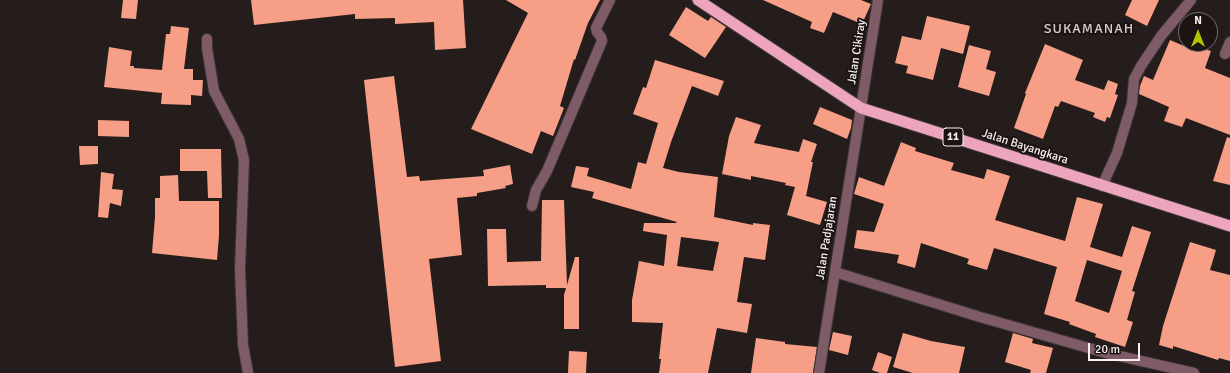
<!DOCTYPE html>
<style>
body{margin:0}
#map{position:relative;width:1230px;height:373px;overflow:hidden;background:#251c1c;font-family:Signika,sans-serif}
canvas{display:block}
.north{position:absolute;left:1178px;top:12px;width:40px;height:40px;box-sizing:border-box;background:#1c1313;border:1px solid #746c6c;border-radius:50%;rotate:0deg;font-size:11px;font-weight:700;line-height:16px;text-align:center;color:#f8f1f1}
.north::after{content:'';display:block;margin:auto;width:14px;height:18px;background:#b0c502;clip-path:polygon(50% 0,100% 100%,50% 72%,0 100%)}
.scale{position:absolute;left:1088px;top:343px;width:52px;height:18px;box-sizing:border-box;border:2px solid #f8f1f1;border-top:0;padding-left:5px;font-size:12px;line-height:14px;white-space:nowrap;color:#f8f1f1;-webkit-text-stroke:3px #1c1313;paint-order:stroke}
</style>
<div id="map">
<canvas width="1230" height="373"></canvas>
<div class="north">N</div>
<div class="scale">20 m</div>
</div>
<script>
const ctx = document.querySelector('canvas').getContext('2d');
ctx.lineJoin = 'round';
function fill(path, color) {
  ctx.fillStyle = color;
  ctx.fill(path, 'evenodd');
}
function toPath(rows) {
  const path = new Path2D();
  for (const r of rows) {
    path.moveTo(r[0], r[1]);
    for (let i = 2; i < r.length; i += 2) path.lineTo(r[i], r[i + 1]);
  }
  return path;
}
function strokePath(path, color, width, dash) {
  ctx.strokeStyle = color;
  ctx.lineWidth = width;
  ctx.lineCap = dash ? 'butt' : 'round';
  ctx.setLineDash(dash || []);
  ctx.stroke(path);
}
function label(font, color, halo, rows, align = 'center') {
  ctx.font = font + ' Signika,sans-serif';
  ctx.lineWidth = 4;
  ctx.setLineDash([]);
  ctx.textBaseline = 'middle';
  ctx.strokeStyle = halo;
  ctx.fillStyle = color;
  for (const [text, x, y, turn = 0] of rows) {
    ctx.save();
    ctx.translate(x, y);
    ctx.rotate((+turn || 0) * Math.PI / 180);
    ctx.textAlign = isNaN(turn) ? turn : align;
    if (halo) ctx.strokeText(text, 0, 0);
    ctx.fillText(text, 0, 0);
    ctx.restore();
  }
}
fill(toPath([
 [123,0,138,0,136,19,121,18],
 [251,0,463,0,466,48,435,50,434,22,395,24,395,18,355,19,355,14,254,25],
 [506,0,600,0,588,23,575,60,574,59,560,106,564,108,553,136,541,131,532,154,471,129,528,13],
 [763,0,861,0,871,4,862,24,833,12,824,33,810,28,812,22],
 [1132,0,1159,0,1147,26,1125,15],
 [686,7,708,21,711,17,726,27,705,58,669,35],
 [927,16,970,26,963,54,941,48,933,80,906,73,908,66,895,63,902,36,921,40],
 [171,26,189,28,184,69,193,69,193,80,203,80,202,96,191,95,191,105,161,104,162,93,104,87,109,47,132,51,130,66,134,66,134,68,162,70,166,34,170,34],
 [1170,40,1191,49,1193,45,1211,51,1205,68,1230,78,1230,135,1186,118,1182,127,1164,121,1169,107,1139,94,1140,86,1144,76,1153,80],
 [1045,44,1083,60,1075,80,1104,90,1108,80,1118,84,1115,94,1118,95,1110,118,1107,117,1105,122,1093,117,1095,113,1061,101,1058,107,1055,106,1043,139,1014,128,1026,94,1025,93],
 [969,45,991,51,986,69,996,72,989,96,958,87],
 [655,60,724,81,718,96,692,86,671,142,663,168,679,172,718,177,714,217,753,225,753,223,770,225,765,260,744,257,737,302,752,304,747,333,717,328,708,373,659,373,661,359,659,359,663,323,632,322,632,300,639,261,664,266,667,235,643,231,644,223,676,223,677,222,592,198,594,192,571,187,576,166,589,168,587,176,631,189,638,162,646,164,658,123,633,114,643,87,646,88],
 [681,237,719,242,713,271,677,266],
 [394,76,407,177,419,176,420,181,484,176,483,170,510,165,513,184,505,186,506,188,477,193,477,196,457,198,462,255,429,259,441,361,395,367,364,80],
 [820,107,852,120,851,128,847,139,813,124],
 [736,117,761,125,754,143,799,152,803,139,817,144,811,162,813,162,806,196,827,202,820,225,787,215,795,187,785,185,786,183,751,176,751,180,722,174,729,136],
 [98,120,129,121,129,137,98,136],
 [1227,137,1230,138,1230,185,1213,181],
 [901,142,916,148,915,151,954,163,951,170,984,179,987,169,1010,176,995,220,1065,241,1077,197,1103,204,1090,247,1122,257,1132,226,1151,232,1132,291,1135,292,1127,320,1133,322,1125,347,1095,337,1096,334,1069,324,1070,322,1044,314,1057,267,994,248,987,270,967,264,969,259,921,243,915,268,897,263,899,255,854,248,857,230,874,232,884,204,854,194,859,177,884,186],
 [1087,260,1122,271,1109,313,1075,301],
 [79,146,98,146,98,164,80,165],
 [180,149,221,149,222,198,208,198,207,171,180,171],
 [101,172,114,174,112,189,123,190,121,206,110,203,108,218,98,217],
 [178,175,179,201,219,201,219,235,217,260,152,253,155,217,155,198,160,198,160,176],
 [542,200,564,200,567,285,575,257,579,257,579,329,564,329,564,295,566,288,546,288,546,285,488,286,487,229,506,229,507,262,541,261],
 [1190,242,1216,250,1210,270,1230,275,1230,361,1219,358,1218,360,1173,346,1173,349,1159,345,1163,326],
 [833,332,852,336,848,355,829,350],
 [903,333,931,341,965,347,959,373,913,373,893,367],
 [1013,333,1033,339,1032,343,1053,348,1046,373,1030,373,1031,370,1005,362],
 [756,338,785,342,785,344,817,347,813,373,751,373],
 [569,351,587,352,586,373,568,373],
 [878,352,892,357,887,373,880,373,872,370]
]), '#f69f86');
const minor = toPath([
 [207,39,207,48,214,91,239,139,244,160,240,269,243,345,248,373],
 [1225,54,1230,42],
 [1102,186,1117,153,1132,103,1134,79,1141,66,1161,36,1191,0],
 [532,206,536,190,547,171,602,41,601,37,597,32,596,28,610,0],
 [835,272,980,317,1106,353,1194,373],
 [819,373,878,0]
]);
const trunk = toPath([
 [698,0,861,108,1230,226]
]);
strokePath(minor, '#3e3636', 12);
strokePath(trunk, '#3e3636', 13);
strokePath(minor, '#7e5b67', 10);
strokePath(trunk, '#eda5be', 11);
for (const [x, y, w] of [
 [953,137,20]
]) {
  const box = new Path2D();
  box.roundRect(x - w / 2, y - 9, w, 18, 3);
  ctx.fillStyle = '#1c1313';
  ctx.fill(box);
  strokePath(box, '#f8f1f1', 1);
}
label('bold 11px', '#f8f1f1', null, [
 ["11",953,137]
]);
label('12px', '#f8f1f1', '#1c1313', [
 ["Jalan Cikiray",857,52,-81],
 ["Jalan Bayangkara",1025,147,18],
 ["Jalan Padjajaran",827,238,-81]
]);
ctx.letterSpacing = '1px';
label('14px', '#d8cbcb', '#1c1313', [
 ["SUKAMANAH",1089,29]
]);
ctx.letterSpacing = '0px';
</script>
